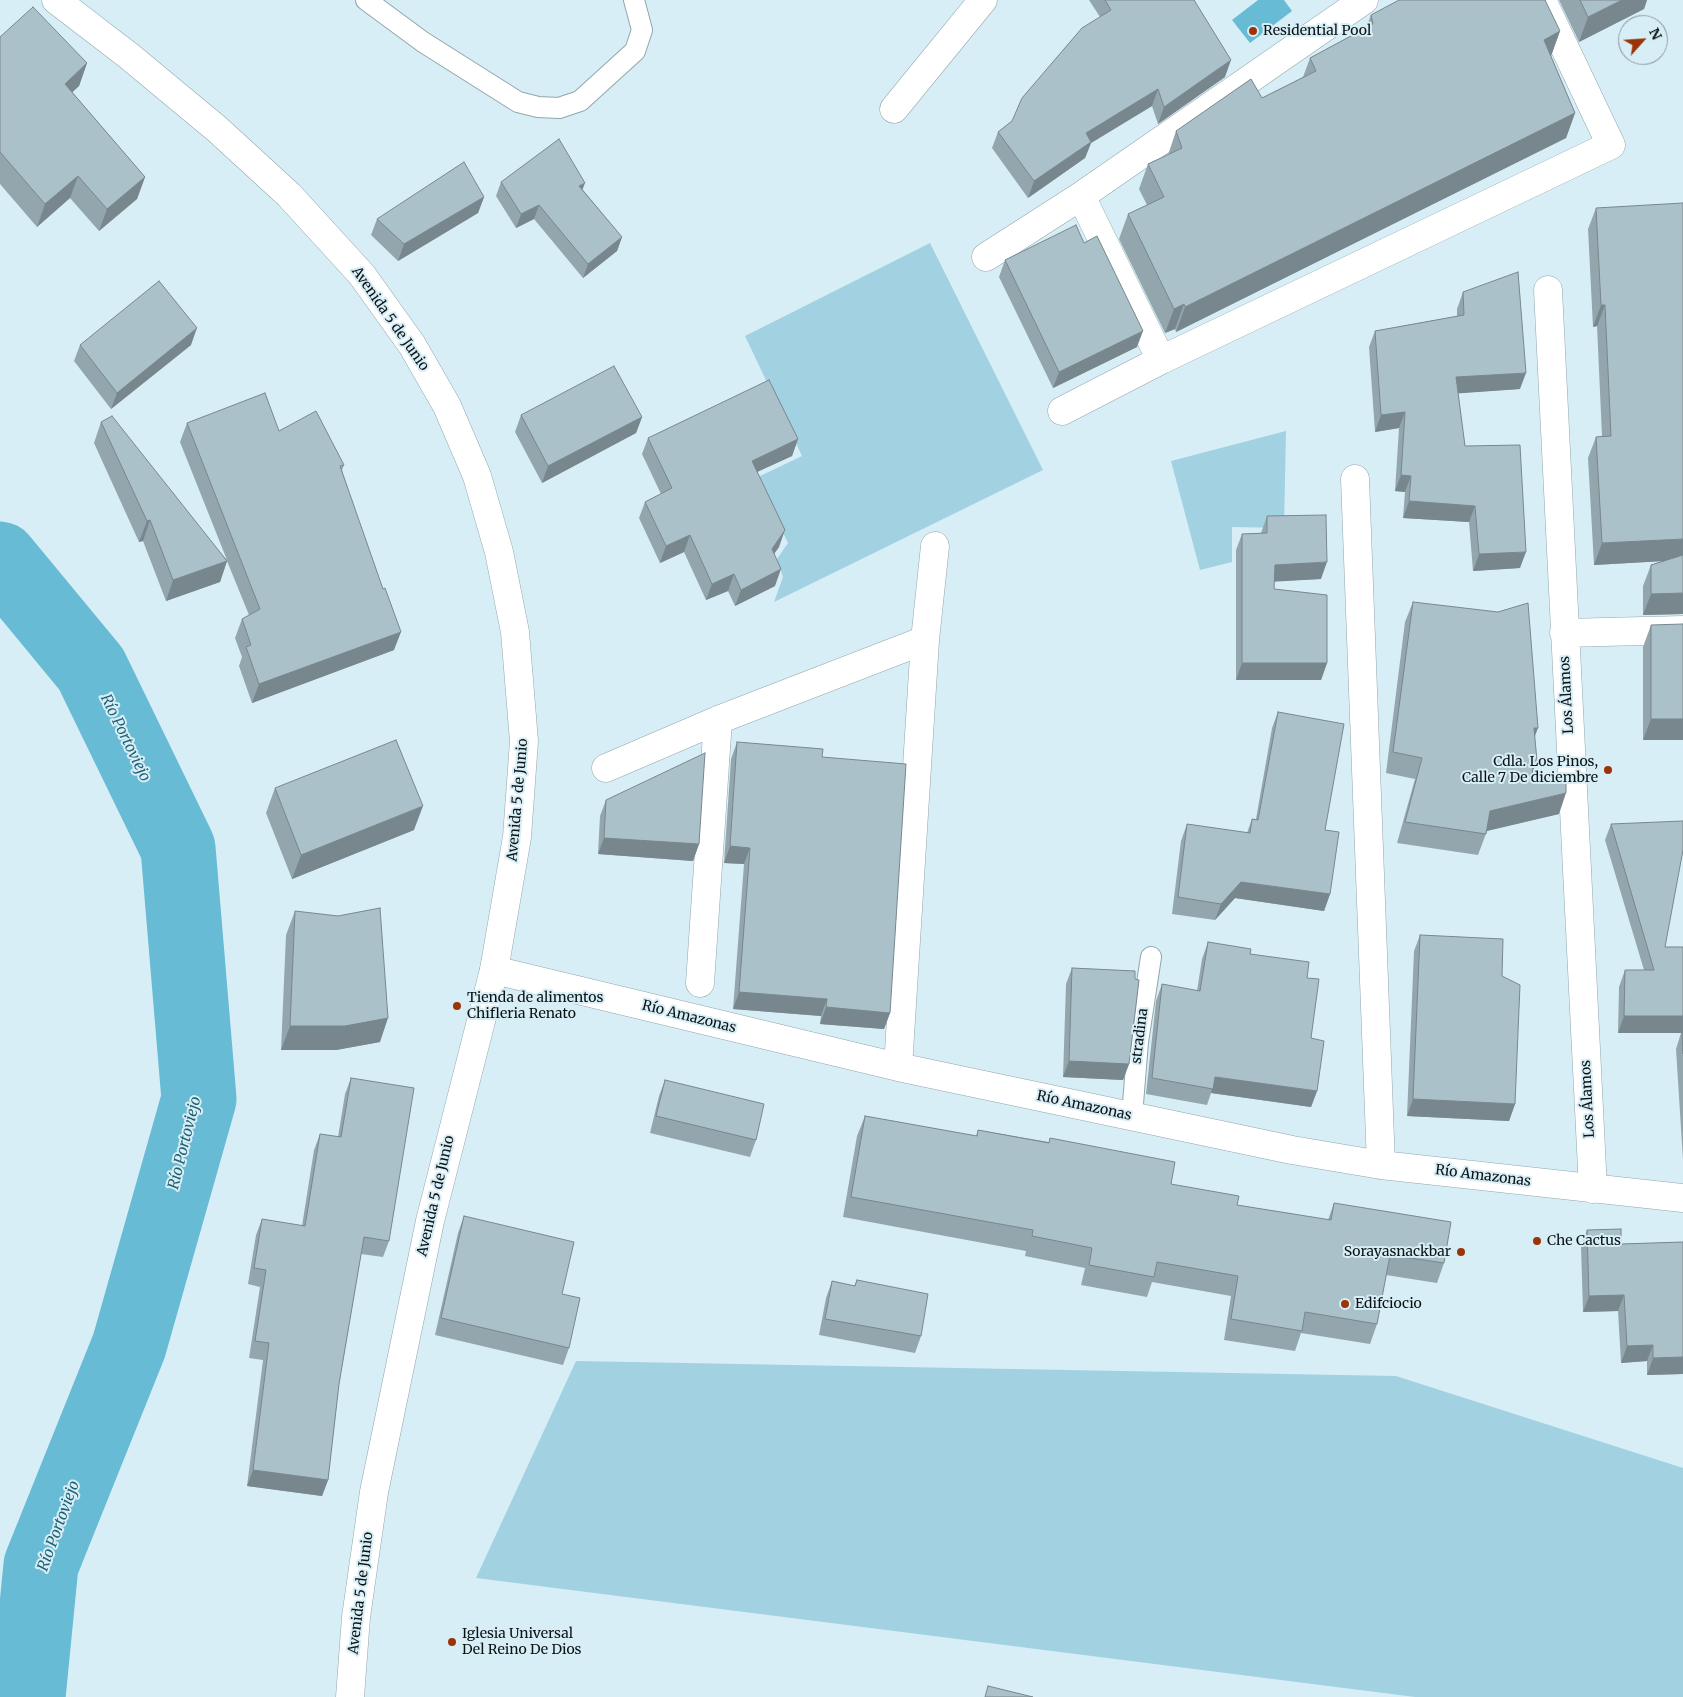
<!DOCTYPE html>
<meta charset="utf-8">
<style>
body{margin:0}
#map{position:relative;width:1683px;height:1697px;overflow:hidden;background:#d8eef6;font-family:Merriweather,serif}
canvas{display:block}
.north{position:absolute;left:1618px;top:15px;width:50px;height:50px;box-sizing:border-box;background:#d8eef6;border:1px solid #86969c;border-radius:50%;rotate:64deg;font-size:14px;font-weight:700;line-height:20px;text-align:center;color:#0a1214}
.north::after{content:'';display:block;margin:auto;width:18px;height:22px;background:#9b3508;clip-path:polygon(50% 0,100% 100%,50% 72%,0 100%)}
</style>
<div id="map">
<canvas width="1683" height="1697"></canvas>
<div class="north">N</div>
</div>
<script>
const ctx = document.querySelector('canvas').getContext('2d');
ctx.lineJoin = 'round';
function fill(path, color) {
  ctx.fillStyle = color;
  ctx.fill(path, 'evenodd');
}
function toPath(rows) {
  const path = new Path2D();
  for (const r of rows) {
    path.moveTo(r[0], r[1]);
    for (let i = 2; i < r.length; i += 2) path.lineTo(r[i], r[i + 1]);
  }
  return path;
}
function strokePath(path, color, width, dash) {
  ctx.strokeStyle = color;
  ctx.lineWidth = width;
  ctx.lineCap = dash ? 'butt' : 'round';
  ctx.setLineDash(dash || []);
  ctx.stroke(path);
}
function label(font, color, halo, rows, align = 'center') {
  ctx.font = font + ' Merriweather,serif';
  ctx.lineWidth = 4;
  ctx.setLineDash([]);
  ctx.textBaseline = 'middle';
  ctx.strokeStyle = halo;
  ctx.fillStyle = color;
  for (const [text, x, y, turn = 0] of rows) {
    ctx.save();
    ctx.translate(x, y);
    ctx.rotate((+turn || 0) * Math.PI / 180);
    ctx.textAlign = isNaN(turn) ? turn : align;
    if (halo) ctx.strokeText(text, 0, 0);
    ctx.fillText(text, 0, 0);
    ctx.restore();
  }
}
fill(toPath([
 [930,243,1043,470,774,602,783,577,777,559,788,543,756,478,802,456,745,336],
 [1286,431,1284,528,1232,527,1232,562,1200,570,1171,461],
 [576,1361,1396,1376,1683,1468,1683,1697,1415,1697,476,1578]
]), '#a2d2e2');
fill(toPath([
 [1258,0,1284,0,1292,11,1250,43,1232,20]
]), '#68bbd4');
strokePath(toPath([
 [0,559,91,669,178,848,199,1099,129,1346,41,1565,28,1697]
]), '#68bbd4', 75);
const service = toPath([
 [366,0,423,42,518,102,538,107,559,108,580,101,635,51,642,30,634,0],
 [1132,1116,1138,1042,1151,957]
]);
const minor = toPath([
 [894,109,983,0],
 [1081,196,1161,360],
 [986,257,1081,196,1364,0],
 [1548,290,1593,1189],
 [1062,411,1161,360,1611,145,1542,0],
 [1355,479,1381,1165],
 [1564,633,1683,630],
 [606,768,718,720,925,640],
 [494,970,898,1067,1292,1150,1381,1165,1683,1198],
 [700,983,718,720],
 [898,1067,925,640,935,546]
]);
const tertiary = toPath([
 [56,0,129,56,217,129,289,195,362,275,412,345,447,406,477,476,499,552,515,632,524,741,517,837,494,970,430,1221,374,1492,356,1617,350,1697]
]);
strokePath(service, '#91a6ad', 22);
strokePath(minor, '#91a6ad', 29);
strokePath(tertiary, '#91a6ad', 29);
strokePath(service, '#fff', 20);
strokePath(minor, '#fff', 28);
strokePath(tertiary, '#fff', 28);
fill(toPath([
 [1089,0,1194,0,1225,77,1158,124,1152,106,1091,143,1085,158,1028,198,992,148,998,132,1012,121,1100,17],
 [1559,0,1647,0,1644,9,1579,42],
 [1371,15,1560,31,1551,56,1575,113,1566,138,1176,332,1175,329,1165,333,1119,239,1128,214,1147,205,1139,189,1148,164,1168,155,1176,131,1262,98,1303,77,1310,58,1366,28],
 [0,37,87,63,79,86,72,92,145,177,137,199,99,231,70,198,37,227,0,184],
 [501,182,583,190,622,237,617,251,583,278,534,219,516,228,496,196],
 [484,197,478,213,398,261,371,235,377,219],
 [1596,208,1683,614,1643,615,1643,586,1651,565,1662,561,1594,565,1588,458,1596,437,1602,436,1597,326,1593,327,1588,229],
 [1005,260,1137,347,1053,388,999,277],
 [1463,292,1520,389,1458,393,1465,446,1520,568,1473,571,1469,522,1403,518,1405,492,1395,491,1399,428,1375,432,1369,347,1375,331,1457,316,1457,309],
 [80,345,191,345,111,409,74,361],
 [521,415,642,417,636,433,542,483,515,432],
 [101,422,227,560,180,442,187,423,279,431,344,465,342,470,394,650,252,703,239,666,242,657,235,638,242,619,249,615,227,561,220,582,166,601,143,541,139,542,94,443],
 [648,438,798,439,792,456,757,472,779,547,774,554,775,586,735,606,728,591,706,600,684,552,660,563,639,518,645,502,661,494,642,454],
 [1267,516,1321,579,1274,581,1274,589,1327,663,1321,680,1236,680,1236,550,1242,534,1261,533],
 [1413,602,1535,736,1532,775,1559,814,1487,831,1478,855,1397,843,1415,779,1386,773,1405,622],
 [1651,625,1683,740,1643,740,1643,647],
 [1278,712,1325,830,1330,894,1324,911,1235,898,1215,920,1172,914,1181,841,1187,824,1247,833,1252,819,1256,819,1272,728],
 [737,742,822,757,890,1013,884,1029,820,1024,821,1016,733,1009,744,864,724,863,731,759],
 [275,788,414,830,292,879,266,813],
 [606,800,699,844,693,861,598,854,600,816],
 [1611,824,1665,947,1683,947,1683,1160,1676,1049,1681,1033,1618,1033,1619,987,1625,970,1644,970,1605,840],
 [295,911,380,1042,336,1050,281,1050,286,935],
 [1420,935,1502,976,1515,1104,1509,1121,1407,1116,1414,951],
 [1208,942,1250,954,1307,978,1311,1038,1317,1091,1311,1107,1211,1093,1207,1105,1146,1094,1156,1001,1162,984,1197,991,1202,959],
 [1072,968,1129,1064,1123,1080,1063,1077,1066,984],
 [351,1078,389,1241,383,1257,361,1254,339,1384,328,1480,322,1496,247,1486,263,1360,249,1358,260,1287,248,1284,256,1235,262,1219,302,1226,314,1150,320,1134,338,1137,345,1094],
 [665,1080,756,1140,750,1157,650,1133,659,1096],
 [865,1116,976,1136,978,1130,1049,1142,1050,1138,1171,1184,1237,1205,1328,1220,1334,1203,1444,1263,1437,1283,1386,1275,1377,1324,1370,1344,1301,1333,1295,1351,1224,1340,1231,1296,1152,1282,1147,1297,1081,1285,1085,1268,1025,1256,1026,1251,843,1217,857,1136],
 [464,1216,562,1294,569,1348,563,1365,435,1335,458,1233],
 [1587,1230,1621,1244,1683,1242,1683,1374,1647,1375,1647,1361,1621,1363,1618,1311,1583,1312,1581,1247],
 [857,1280,921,1336,915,1353,819,1335,826,1298,832,1281,854,1286]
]), '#93a6ad');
fill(toPath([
 [1622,0,1647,0,1644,9,1579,42,1588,17],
 [1560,31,1551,56,1535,65,1544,40],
 [1231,60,1225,77,1158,124,1164,107],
 [87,63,79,86,57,107,65,84],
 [1158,89,1152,106,1091,143,1085,158,1028,198,1034,181,1086,133],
 [1575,113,1566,138,1176,332,1185,307],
 [78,176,70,198,37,227,45,204],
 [145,177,137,199,99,231,107,209],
 [585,183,580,196,579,186],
 [484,197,478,213,398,261,404,244],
 [539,205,534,219,516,228,521,214],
 [622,237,617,251,583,278,588,264],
 [1184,304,1175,329,1165,333,1174,309],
 [1601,305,1605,305,1597,326,1593,327],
 [197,328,191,345,111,409,117,393],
 [1143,331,1137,347,1053,388,1059,372],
 [1526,373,1520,389,1450,394,1456,377],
 [1405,412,1399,428,1375,432,1381,415],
 [642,417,636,433,542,483,548,466],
 [798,439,792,456,746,477,752,461],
 [1401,475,1411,476,1405,492,1395,491],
 [1409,501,1475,506,1469,522,1403,518],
 [150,520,143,541,139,542,147,521],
 [785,530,779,547,766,565,772,549],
 [690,535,684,552,660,563,666,546],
 [1683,539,1683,560,1594,565,1602,543],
 [1526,552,1520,568,1473,571,1479,554],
 [227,561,220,582,166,601,173,580],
 [1327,562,1321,579,1269,582,1275,565],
 [781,569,775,586,735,606,741,590],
 [734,574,728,591,706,600,712,584],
 [1683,593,1683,614,1643,615,1651,594],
 [401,632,394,650,252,703,259,684],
 [1242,663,1327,663,1321,680,1236,680],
 [1651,719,1683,719,1683,740,1643,740],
 [1534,728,1538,728,1530,749],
 [1534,761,1537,761,1529,782],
 [1566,793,1559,814,1482,832,1490,811],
 [423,806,414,830,292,879,301,855],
 [604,838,699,844,693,861,598,854],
 [730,846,750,848,744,864,724,863],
 [1241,882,1330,894,1324,911,1235,898,1215,920,1221,904],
 [739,992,827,999,821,1016,733,1009],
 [826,1007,890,1013,884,1029,820,1024],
 [1624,1016,1683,1016,1683,1033,1618,1033],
 [388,1018,380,1042,336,1050,281,1050,290,1026],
 [1069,1061,1129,1064,1123,1080,1063,1077],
 [1215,1077,1317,1091,1311,1107,1211,1093],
 [1413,1099,1515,1104,1509,1121,1407,1116],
 [1624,1295,1618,1311,1583,1312,1589,1296],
 [1653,1345,1647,1361,1621,1363,1627,1346],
 [1683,1357,1683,1374,1647,1375,1653,1358],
 [253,1470,328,1480,322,1496,247,1486]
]), '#78878d');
const building = toPath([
 [1105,0,1194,0,1231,60,1164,107,1158,89,1086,133,1091,142,1034,181,998,132,1012,121,1022,98,1082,28,1111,10,1105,0],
 [1399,0,1545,0,1560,31,1544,40,1575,113,1185,307,1184,304,1174,309,1128,214,1164,197,1148,164,1182,148,1176,131,1251,79,1262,98,1316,71,1310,58,1373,24,1371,15,1399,0],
 [1580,0,1622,0,1588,17,1580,0],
 [33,7,87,63,65,84,145,177,107,209,78,176,45,204,0,152,0,37,33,7],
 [559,139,585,183,579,186,622,237,588,264,539,205,521,214,501,182,559,139],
 [464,162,484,197,404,244,377,219,464,162],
 [1683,203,1683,539,1602,543,1596,437,1611,436,1605,305,1601,305,1596,208,1683,203],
 [1076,225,1084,243,1097,236,1143,331,1059,372,1005,260,1076,225],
 [1518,272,1526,373,1456,377,1465,446,1520,445,1526,552,1479,554,1475,506,1409,501,1411,476,1401,475,1405,412,1381,415,1375,331,1464,315,1463,292,1518,272],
 [159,281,197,328,117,393,80,345,159,281],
 [614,366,642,417,548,466,521,415,614,366],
 [769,380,798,439,752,461,785,530,772,549,781,569,741,590,734,574,712,584,690,535,666,546,645,502,672,488,648,438,769,380],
 [265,393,279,431,316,411,344,465,340,466,383,589,385,588,401,632,259,684,246,647,251,645,242,619,260,609,187,423,265,393],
 [112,416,227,561,173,580,150,520,147,521,101,422,112,416],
 [1326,515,1327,562,1275,565,1274,589,1327,595,1327,663,1242,663,1242,534,1267,533,1267,516,1326,515],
 [1683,555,1683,593,1651,594,1651,565,1683,555],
 [1413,602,1498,612,1528,603,1538,728,1534,728,1537,761,1534,761,1532,775,1566,782,1566,793,1490,811,1486,834,1405,822,1422,758,1393,752,1413,602],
 [1683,624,1683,719,1651,719,1651,625,1683,624],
 [1278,712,1344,724,1325,830,1339,832,1330,894,1241,882,1221,904,1178,897,1187,824,1250,833,1252,819,1258,820,1278,712],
 [396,740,423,806,301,855,275,788,396,740],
 [737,742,823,749,822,757,906,764,890,1013,826,1007,827,999,739,992,750,848,730,846,737,742],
 [705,753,699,844,604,838,606,800,705,753],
 [1683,821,1683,850,1665,947,1683,947,1683,1016,1624,1016,1625,970,1654,970,1611,824,1683,821],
 [380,908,388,1018,345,1026,290,1026,295,911,338,916,380,908],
 [1420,935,1503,939,1502,976,1520,985,1515,1104,1413,1099,1420,935],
 [1208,942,1251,949,1250,954,1309,962,1307,978,1319,979,1311,1038,1324,1041,1317,1091,1215,1077,1213,1089,1152,1078,1162,984,1200,991,1208,942],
 [1072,968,1135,971,1135,979,1139,980,1129,1064,1069,1061,1072,968],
 [1682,1032,1683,1032,1683,1054,1682,1032],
 [351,1078,414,1088,389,1241,364,1237,339,1384,328,1480,253,1470,269,1343,255,1341,266,1270,254,1268,262,1219,305,1226,320,1134,341,1137,351,1078],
 [665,1080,764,1104,756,1140,656,1116,665,1080],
 [865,1116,977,1136,978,1130,1049,1143,1050,1138,1175,1162,1171,1184,1239,1196,1237,1205,1331,1220,1334,1203,1451,1222,1444,1263,1390,1255,1377,1324,1305,1312,1302,1331,1231,1319,1238,1276,1157,1262,1154,1277,1089,1265,1092,1248,1032,1236,1033,1230,851,1197,865,1116],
 [464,1216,574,1242,562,1294,580,1298,569,1348,441,1318,464,1216],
 [1621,1229,1621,1244,1683,1242,1683,1357,1653,1358,1653,1345,1627,1346,1624,1295,1589,1296,1587,1230,1621,1229],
 [857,1280,928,1294,921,1336,825,1319,832,1281,855,1286,857,1280],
 [988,1686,1033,1697,985,1697,988,1686]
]);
fill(building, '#abc1c9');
strokePath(building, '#78878d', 1);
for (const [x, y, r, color] of [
 [1253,31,5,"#9b3508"],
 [1608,770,5,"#9b3508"],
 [457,1006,5,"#9b3508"],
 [1537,1241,5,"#9b3508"],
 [1461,1252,5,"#9b3508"],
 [1345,1304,5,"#9b3508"],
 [452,1642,5,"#9b3508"]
]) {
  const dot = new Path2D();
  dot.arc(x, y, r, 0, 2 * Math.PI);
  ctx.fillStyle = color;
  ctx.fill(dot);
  strokePath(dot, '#d8eef6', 2);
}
label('14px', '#0a1214', '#d8eef6', [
 ["Residential Pool",1263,31],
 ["Cdla. Los Pinos,",1598,762,"right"],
 ["Calle 7 De diciembre",1598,778,"right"],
 ["Tienda de alimentos",467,998],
 ["Chifleria Renato",467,1014],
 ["Che Cactus",1547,1241],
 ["Sorayasnackbar",1451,1252,"right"],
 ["Edifciocio",1355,1304],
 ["Iglesia Universal",462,1634],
 ["Del Reino De Dios",462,1650]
], 'left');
label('14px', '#0a1214', '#d8eef6', [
 ["Avenida 5 de Junio",390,319,55],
 ["Los Álamos",1567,695,-93],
 ["Avenida 5 de Junio",518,800,-85],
 ["Río Amazonas",689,1017,14],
 ["stradina",1140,1036,-83],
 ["Los Álamos",1588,1099,-93],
 ["Río Amazonas",1084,1106,12],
 ["Río Amazonas",1483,1176,7],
 ["Avenida 5 de Junio",436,1196,-77],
 ["Avenida 5 de Junio",361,1593,-83]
]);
label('italic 15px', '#1d6072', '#d8eef6', [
 ["Río Portoviejo",125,738,64],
 ["Río Portoviejo",185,1143,-76],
 ["Río Portoviejo",59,1526,-70]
]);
</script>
